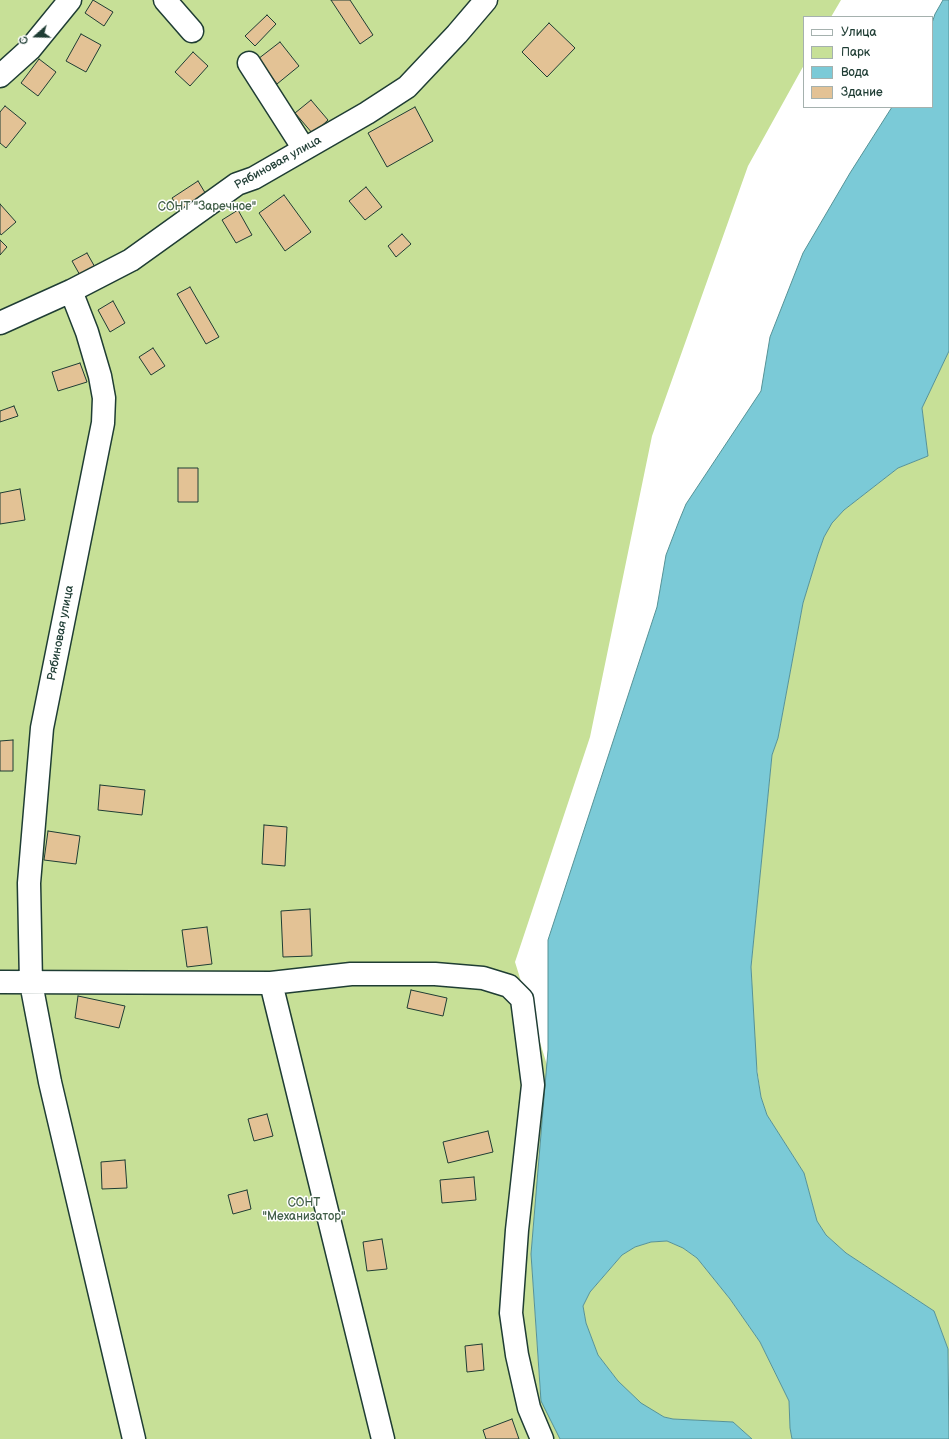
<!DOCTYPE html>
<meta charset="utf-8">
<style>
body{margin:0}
#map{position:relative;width:949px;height:1439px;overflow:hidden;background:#fff;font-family:"Balsamiq Sans",sans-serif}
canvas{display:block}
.legend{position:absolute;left:803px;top:16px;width:130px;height:92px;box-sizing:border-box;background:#fff;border:1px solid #a5b1ae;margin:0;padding:5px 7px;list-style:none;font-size:12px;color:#1f3d34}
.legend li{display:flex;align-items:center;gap:8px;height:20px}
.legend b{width:20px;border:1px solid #a5b1ae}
.north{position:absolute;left:16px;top:16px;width:40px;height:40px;-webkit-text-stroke:3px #fff;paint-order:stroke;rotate:250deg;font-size:11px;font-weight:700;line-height:16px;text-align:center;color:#1f3d34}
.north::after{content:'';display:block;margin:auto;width:14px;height:18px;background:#1f3d34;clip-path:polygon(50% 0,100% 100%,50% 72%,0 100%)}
</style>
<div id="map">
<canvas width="949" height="1439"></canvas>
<ul class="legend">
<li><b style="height:5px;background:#fff"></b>Улица</li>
<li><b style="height:11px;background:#c7e097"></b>Парк</li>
<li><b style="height:11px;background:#7bcad7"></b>Вода</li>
<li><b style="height:11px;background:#e3c295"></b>Здание</li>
</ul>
<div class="north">С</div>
</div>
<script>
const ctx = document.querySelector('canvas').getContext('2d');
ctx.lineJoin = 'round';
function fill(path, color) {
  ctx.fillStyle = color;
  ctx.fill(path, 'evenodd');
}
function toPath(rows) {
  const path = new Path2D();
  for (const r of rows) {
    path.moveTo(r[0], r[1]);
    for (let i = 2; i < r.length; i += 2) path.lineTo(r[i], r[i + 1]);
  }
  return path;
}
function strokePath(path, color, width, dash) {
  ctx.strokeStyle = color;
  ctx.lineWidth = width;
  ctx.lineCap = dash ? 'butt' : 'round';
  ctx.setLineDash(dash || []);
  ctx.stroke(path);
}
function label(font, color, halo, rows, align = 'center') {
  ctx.font = font + ' "Balsamiq Sans",sans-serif';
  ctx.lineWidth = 3;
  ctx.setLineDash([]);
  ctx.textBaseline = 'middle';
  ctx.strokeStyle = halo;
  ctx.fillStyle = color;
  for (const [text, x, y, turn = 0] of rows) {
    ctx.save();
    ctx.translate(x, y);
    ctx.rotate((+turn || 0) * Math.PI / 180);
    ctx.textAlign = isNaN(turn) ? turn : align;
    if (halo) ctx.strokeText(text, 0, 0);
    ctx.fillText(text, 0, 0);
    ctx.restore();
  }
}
fill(toPath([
 [0,0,841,0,831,17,804,17,804,65,748,166,652,436,590,737,515,962,547,1065,531,1254,540,1389,563,1439,0,1439],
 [949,351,949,1375,948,1349,934,1311,846,1253,826,1235,817,1221,804,1173,767,1115,761,1097,755,1054,751,967,772,755,778,738,803,603,818,554,824,537,832,522,844,510,898,468,928,456,922,408],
 [667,1241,683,1248,697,1258,730,1299,760,1342,789,1401,790,1428,792,1439,752,1439,733,1422,673,1419,664,1417,641,1404,618,1381,598,1355,586,1323,583,1306,590,1292,622,1255,635,1247,651,1242]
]), '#c7e097');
const water = toPath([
 [943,0,949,0,949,351,922,408,928,456,898,468,844,510,832,523,824,537,818,554,803,603,778,738,772,755,751,967,757,1072,761,1097,767,1115,804,1173,817,1221,826,1235,846,1253,934,1311,948,1349,949,1439,792,1439,790,1428,789,1401,760,1342,730,1299,697,1258,683,1248,667,1241,651,1242,635,1247,622,1255,590,1292,583,1306,586,1323,598,1355,618,1381,641,1403,664,1417,673,1419,733,1422,752,1439,560,1439,541,1401,531,1254,548,1050,548,940,657,607,666,555,679,521,686,504,761,391,770,337,803,253,850,173,892,107,932,107,932,23,935,14,943,0]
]);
fill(water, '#7bcad7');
strokePath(water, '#569296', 1);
const building = toPath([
 [93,0,113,12,104,26,85,13,93,0],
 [331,0,350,0,373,35,360,44,331,0],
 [267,15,276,24,255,46,245,36,267,15],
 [549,23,575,48,547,77,522,52,549,23],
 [81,34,101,45,86,72,66,61,81,34],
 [280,42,299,66,277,84,258,59,280,42],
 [193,52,208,66,190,86,175,72,193,52],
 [39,59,56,72,38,96,21,83,39,59],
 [311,100,328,120,313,134,295,113,311,100],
 [5,106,26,123,6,148,0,143,0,112,5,106],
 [415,107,433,141,387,167,368,133,415,107],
 [198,181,207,196,182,213,172,198,198,181],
 [366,187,382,207,365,220,349,201,366,187],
 [284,195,311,232,285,251,259,213,284,195],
 [0,204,16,222,1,235,0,233,0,204],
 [238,210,252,235,236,243,222,220,238,210],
 [402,234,411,244,396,257,388,246,402,234],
 [0,240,7,247,0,255,0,240],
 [87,253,96,269,81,277,72,261,87,253],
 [190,287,219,337,206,344,177,294,190,287],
 [113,301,125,323,110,332,98,310,113,301],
 [153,348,165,366,151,375,139,357,153,348],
 [80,363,87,382,58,391,52,372,80,363],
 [14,406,18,416,0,422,0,411,14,406],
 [178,468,198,468,198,502,178,502,178,468],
 [20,489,25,520,0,524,0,493,20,489],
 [13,740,13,771,0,771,0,741,13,740],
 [100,785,145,790,142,815,98,810,100,785],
 [264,825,287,827,285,866,262,864,264,825],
 [48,831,80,836,76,864,44,860,48,831],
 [310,909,312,956,283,957,281,911,310,909],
 [207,927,212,964,187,967,182,930,207,927],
 [411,990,447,998,443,1016,407,1008,411,990],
 [78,996,125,1006,119,1028,75,1018,78,996],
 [267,1114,273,1136,254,1141,248,1119,267,1114],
 [488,1131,493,1152,448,1163,443,1142,488,1131],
 [125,1160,127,1188,102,1189,101,1162,125,1160],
 [474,1177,476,1200,442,1203,440,1180,474,1177],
 [247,1190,251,1209,233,1214,228,1195,247,1190],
 [382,1239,387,1269,367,1271,363,1242,382,1239],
 [482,1344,484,1370,467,1372,465,1346,482,1344],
 [512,1419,519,1439,486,1439,483,1430,512,1419]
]);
fill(building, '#e3c295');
strokePath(building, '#1f3d34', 1);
const minor = toPath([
 [165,0,192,31],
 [249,63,304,149],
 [0,76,30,49,70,0],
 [71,291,87,332,100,376,104,398,103,423,42,728,29,883,31,983,50,1082,134,1439],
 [0,323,71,291,131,260,237,184,254,178,367,113,407,87,457,34,486,0],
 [0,982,271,983,383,1439],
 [271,983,351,974,435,974,483,978,509,986,522,999,533,1085,517,1230,511,1313,517,1355,529,1408,542,1439]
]);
strokePath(minor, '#1f3d34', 25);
strokePath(minor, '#fff', 22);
label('12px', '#1f3d34', '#fff', [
 ["Рябиновая улица",278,163,-29],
 ["Рябиновая улица",61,633,-79]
]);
label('12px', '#415e48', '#fff', [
 ["СОНТ \"Заречное\"",207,207],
 ["СОНТ",304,1203],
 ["\"Механизатор\"",304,1217]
]);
</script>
